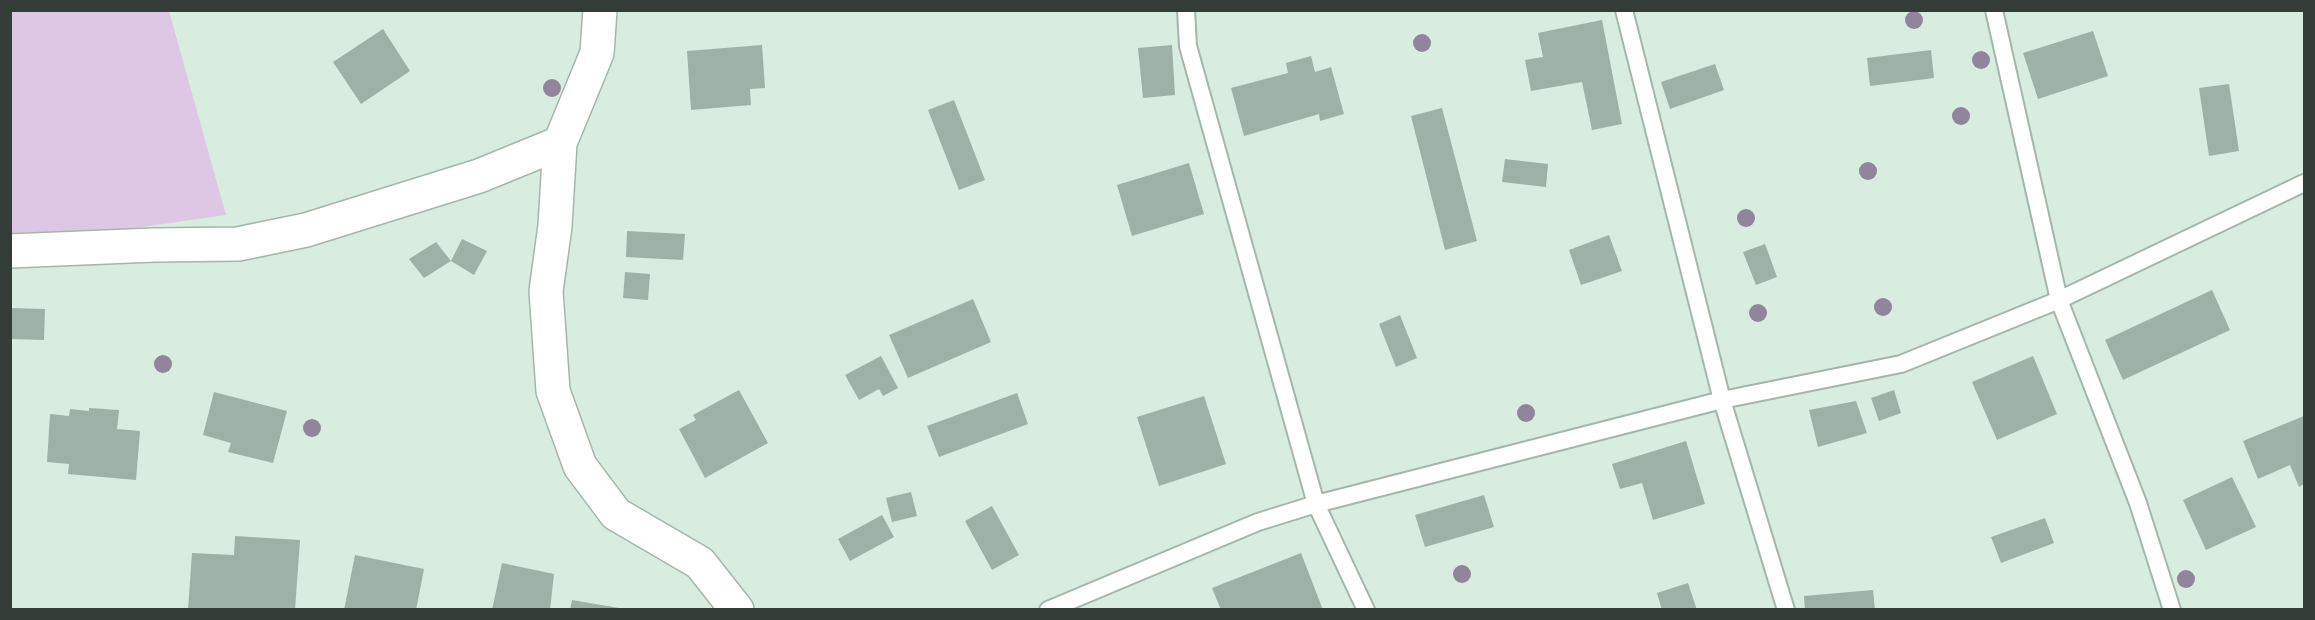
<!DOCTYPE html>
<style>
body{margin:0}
#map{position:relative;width:2315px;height:620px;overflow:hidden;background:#d8ece0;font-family:Ubuntu,sans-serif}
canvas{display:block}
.frame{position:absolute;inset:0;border:12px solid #343c37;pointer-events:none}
</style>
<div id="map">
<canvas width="2315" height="620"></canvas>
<div class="frame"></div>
</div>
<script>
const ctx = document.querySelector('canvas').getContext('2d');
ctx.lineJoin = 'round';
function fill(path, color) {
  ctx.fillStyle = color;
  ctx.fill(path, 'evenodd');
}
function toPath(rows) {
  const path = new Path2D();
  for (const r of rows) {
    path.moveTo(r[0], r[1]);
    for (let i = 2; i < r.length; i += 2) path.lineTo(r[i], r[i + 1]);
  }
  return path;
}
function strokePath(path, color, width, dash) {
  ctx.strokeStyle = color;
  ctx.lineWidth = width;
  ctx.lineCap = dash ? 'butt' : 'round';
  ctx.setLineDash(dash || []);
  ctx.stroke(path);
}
fill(toPath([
 [10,11,169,11,226,215,44,241,11,242]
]), '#dec7e5');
fill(toPath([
 [1602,20,1622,124,1592,130,1582,82,1531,91,1525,60,1543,57,1538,33],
 [383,29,410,71,361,104,333,62],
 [2093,31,2108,76,2038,99,2023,53],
 [762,45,765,88,750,89,751,105,691,110,687,51],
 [1172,45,1175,95,1143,98,1138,48],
 [1931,50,1934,78,1870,86,1867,58],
 [1311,56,1315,72,1331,67,1344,114,1320,121,1319,114,1244,136,1231,88,1288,73,1286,63],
 [1715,64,1724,90,1670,109,1661,82],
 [2229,84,2239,151,2209,156,2199,88],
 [954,100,985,180,959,190,928,110],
 [1442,108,1477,241,1445,250,1411,116],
 [1505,159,1548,164,1546,187,1502,182],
 [1189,163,1204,214,1132,236,1117,185],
 [627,231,685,234,683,260,626,257],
 [1609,235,1622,271,1581,285,1569,250],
 [462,239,487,251,474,275,451,261],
 [436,242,451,261,424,278,409,259],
 [1765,244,1777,277,1756,285,1743,252],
 [625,272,650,274,648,300,623,298],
 [2212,290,2230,330,2123,380,2105,340],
 [973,299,991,342,908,378,889,335],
 [10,308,45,309,44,340,10,339],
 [1400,315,1417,358,1396,367,1379,324],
 [881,356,898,388,883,396,879,389,859,400,845,375],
 [2033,356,2057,414,1997,440,1972,382],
 [739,390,768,443,705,478,679,429,696,420,693,415],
 [1894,390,1901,413,1879,421,1871,398],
 [214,392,287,411,273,463,228,452,231,443,203,435],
 [1017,393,1028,424,939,457,927,426],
 [1204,396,1226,464,1159,486,1137,417],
 [1856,401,1867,433,1818,447,1809,410],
 [89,408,119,410,117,429,140,431,136,480,68,474,69,464,47,462,50,414,69,416,70,409,89,411],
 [2304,416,2304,484,2299,487,2290,465,2258,479,2243,441],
 [1686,441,1705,504,1653,520,1642,483,1620,489,1612,464],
 [2232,477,2256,527,2206,550,2183,500],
 [911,492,917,516,892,522,886,498],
 [1484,495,1494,527,1425,547,1415,515],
 [992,506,1019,555,992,570,965,521],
 [882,515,894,537,850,561,838,539],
 [2045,518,2054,543,2001,563,1991,537],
 [235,536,300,540,295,610,188,610,192,553,234,555],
 [1301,553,1323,610,1221,610,1212,588],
 [355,555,424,569,416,610,344,610],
 [502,563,554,574,550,610,492,610],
 [1688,583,1697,610,1662,610,1657,593],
 [1873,590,1875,610,1805,610,1804,596],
 [572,600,619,608,619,610,570,610]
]), '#9eb1a6');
const service = toPath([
 [1186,10,1188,46,1316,504,1366,610],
 [1624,10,1722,400,1786,610],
 [1994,10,2059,300,2138,503,2172,610],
 [1048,610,1258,522,1316,504,1722,400,1901,364,2059,300,2304,183]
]);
const minor = toPath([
 [600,10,597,53,560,143,555,226,546,291,553,391,580,466,616,514,700,563,737,610],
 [10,251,154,245,238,244,306,230,479,176,560,143]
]);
strokePath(service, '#a3b7ab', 20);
strokePath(minor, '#a3b7ab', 36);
strokePath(service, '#fff', 16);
strokePath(minor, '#fff', 33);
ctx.fillStyle = '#90859a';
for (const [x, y] of [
 [1914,20],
 [1422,43],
 [1981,60],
 [552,88],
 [1961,116],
 [1868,171],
 [1746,218],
 [1883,307],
 [1758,313],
 [163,364],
 [1526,413],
 [312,428],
 [1462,574],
 [2186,579]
]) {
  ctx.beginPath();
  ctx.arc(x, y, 9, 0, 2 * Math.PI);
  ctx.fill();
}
</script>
